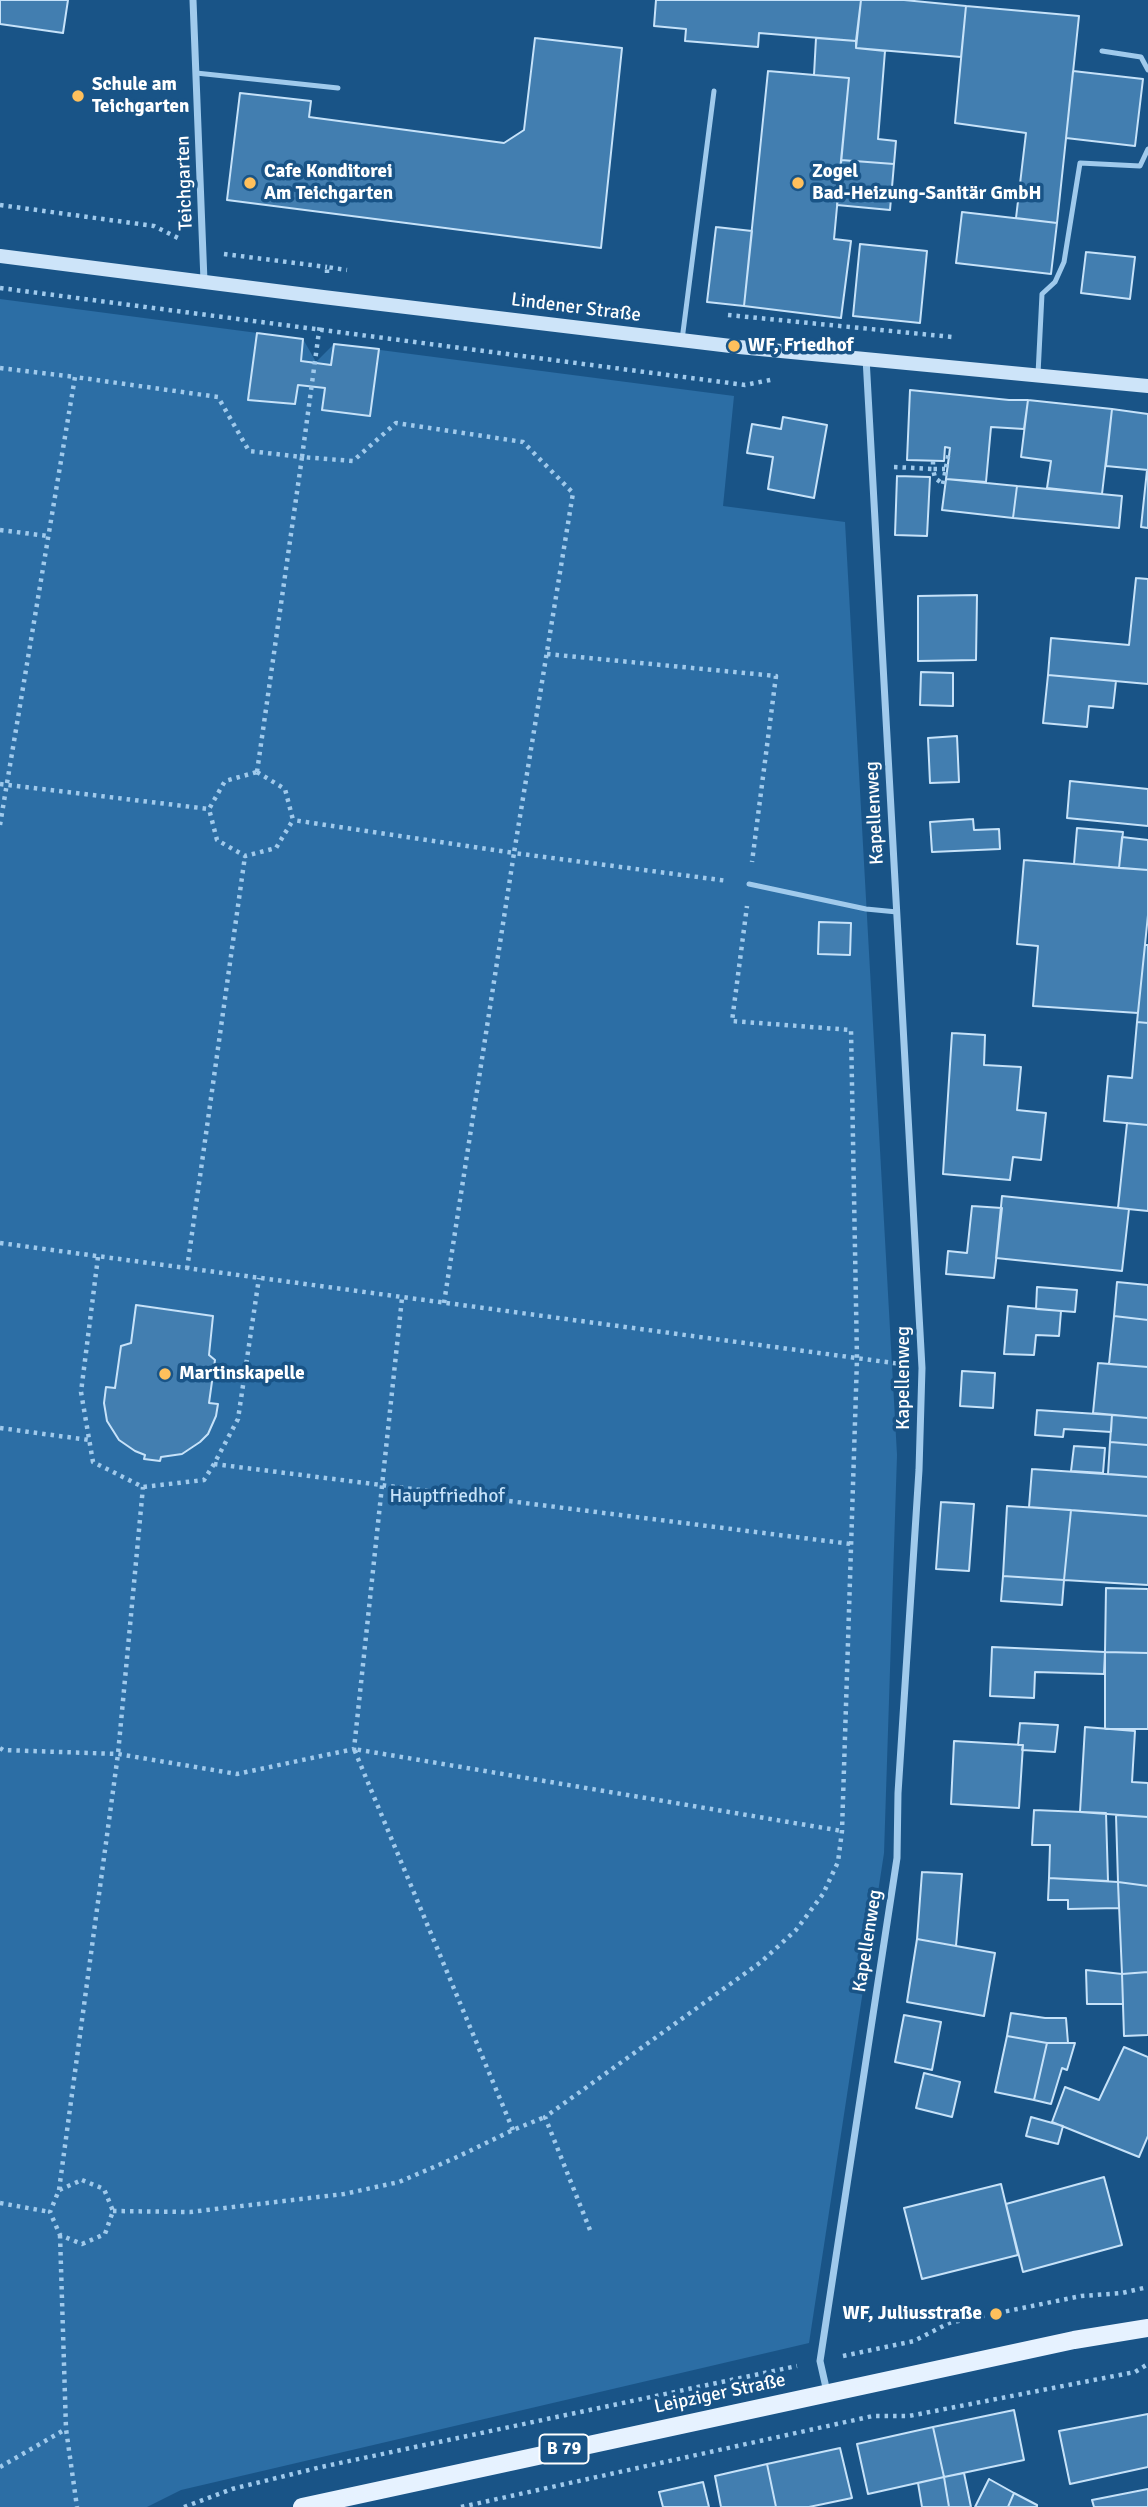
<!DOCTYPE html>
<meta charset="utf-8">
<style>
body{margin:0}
canvas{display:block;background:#195487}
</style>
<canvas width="1148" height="2507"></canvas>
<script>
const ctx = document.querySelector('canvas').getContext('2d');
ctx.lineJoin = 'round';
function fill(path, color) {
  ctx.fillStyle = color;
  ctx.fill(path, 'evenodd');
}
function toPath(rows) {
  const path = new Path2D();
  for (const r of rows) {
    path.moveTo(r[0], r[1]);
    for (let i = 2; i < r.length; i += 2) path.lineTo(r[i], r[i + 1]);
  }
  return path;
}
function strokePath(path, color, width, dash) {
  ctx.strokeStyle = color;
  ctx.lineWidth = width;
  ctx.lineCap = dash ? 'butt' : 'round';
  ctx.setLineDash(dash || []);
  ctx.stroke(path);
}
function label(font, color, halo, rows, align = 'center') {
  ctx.font = font + ' Signika,sans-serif';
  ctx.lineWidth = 7;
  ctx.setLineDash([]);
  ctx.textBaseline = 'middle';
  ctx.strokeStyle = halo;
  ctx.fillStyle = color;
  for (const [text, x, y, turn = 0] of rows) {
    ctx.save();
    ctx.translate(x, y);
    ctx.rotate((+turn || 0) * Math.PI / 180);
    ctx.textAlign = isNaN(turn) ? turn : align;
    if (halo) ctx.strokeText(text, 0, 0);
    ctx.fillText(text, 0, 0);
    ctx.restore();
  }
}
fill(toPath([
 [0,299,303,339,316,362,334,344,734,396,723,506,845,522,897,1455,884,1853,809,2343,181,2490,147,2507,0,2507]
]), '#2c6ea5');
const building = toPath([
 [0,0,68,0,63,33,0,24,0,0],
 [656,0,861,0,856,41,759,33,758,47,685,41,686,29,654,26,656,0],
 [861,0,904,0,966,6,961,57,856,48,861,0],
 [966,6,1079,16,1057,223,1016,218,1026,133,955,123,966,6],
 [535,38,622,48,601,248,227,200,240,93,311,101,309,117,504,143,524,130,535,38],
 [816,38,856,41,856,48,885,51,878,139,896,141,894,164,841,160,849,78,814,75,816,38],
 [768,71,849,78,834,239,851,241,841,318,744,306,768,71],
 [1073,71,1143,79,1135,146,1066,138,1073,71],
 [841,160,894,164,890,210,837,205,841,160],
 [962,212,1057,223,1051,274,956,263,962,212],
 [716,227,752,231,744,306,707,302,716,227],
 [860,244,927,251,920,323,853,316,860,244],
 [1086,252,1135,257,1130,299,1081,293,1086,252],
 [257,333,303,339,301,361,331,365,334,344,379,349,370,416,322,410,325,388,298,385,295,404,248,400,257,333],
 [910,390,1009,400,1028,400,1024,429,991,427,986,482,946,479,950,448,945,447,944,461,907,460,910,390],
 [1028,400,1112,409,1102,494,1047,488,1051,461,1021,457,1028,400],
 [1112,409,1148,414,1148,470,1106,466,1112,409],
 [783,417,827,425,814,498,768,489,773,457,747,453,752,424,781,429,783,417],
 [1147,470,1148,470,1148,528,1141,527,1147,470],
 [897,476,930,477,927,536,895,535,897,476],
 [946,479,1017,486,1013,518,942,510,946,479],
 [1017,486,1122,496,1119,528,1013,518,1017,486],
 [1136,578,1148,579,1148,684,1048,675,1051,638,1129,645,1136,578],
 [977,595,976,660,918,661,918,596,977,595],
 [921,672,953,673,953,706,920,705,921,672],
 [1048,675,1116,681,1113,708,1089,706,1087,727,1043,723,1048,675],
 [957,736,959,782,930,783,928,738,957,736],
 [1070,781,1148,789,1148,826,1067,818,1070,781],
 [973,819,974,830,999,829,1000,849,932,852,930,822,973,819],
 [1077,828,1123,832,1119,868,1074,864,1077,828],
 [1122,837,1148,840,1148,870,1119,868,1122,837],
 [1024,860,1148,870,1148,915,1138,1013,1033,1006,1038,946,1017,944,1024,860],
 [819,922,851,923,850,955,818,954,819,922],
 [1145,945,1148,945,1148,1023,1137,1022,1145,945],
 [1137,1022,1148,1023,1148,1125,1104,1121,1108,1076,1132,1078,1137,1022],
 [952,1033,985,1035,984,1065,1021,1067,1017,1110,1046,1113,1041,1160,1013,1157,1010,1180,943,1174,952,1033],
 [1127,1123,1148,1125,1148,1211,1118,1208,1127,1123],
 [1002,1196,1129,1209,1122,1271,996,1258,1002,1196],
 [972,1206,1002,1208,994,1278,946,1274,948,1251,967,1253,972,1206],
 [1117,1282,1148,1285,1148,1320,1114,1316,1117,1282],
 [1037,1287,1077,1290,1075,1312,1036,1309,1037,1287],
 [136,1305,213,1316,209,1355,215,1360,209,1403,218,1404,216,1416,208,1434,200,1442,182,1454,161,1457,160,1461,144,1459,145,1455,135,1451,119,1440,107,1421,104,1403,106,1387,115,1388,121,1346,131,1343,136,1305],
 [1008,1306,1061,1311,1059,1336,1036,1335,1034,1355,1004,1354,1008,1306],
 [1114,1316,1148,1320,1148,1367,1109,1364,1114,1316],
 [1098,1363,1148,1367,1148,1418,1093,1413,1098,1363],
 [962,1371,995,1373,993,1408,960,1406,962,1371],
 [1037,1410,1112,1415,1111,1432,1064,1429,1063,1437,1035,1435,1037,1410],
 [1112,1415,1148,1418,1148,1445,1110,1442,1112,1415],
 [1110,1442,1148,1445,1148,1477,1108,1474,1110,1442],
 [1074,1446,1105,1448,1103,1473,1071,1471,1074,1446],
 [1032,1469,1148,1477,1148,1516,1029,1507,1032,1469],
 [941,1502,974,1504,969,1571,936,1569,941,1502],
 [1007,1506,1071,1510,1064,1580,1003,1576,1007,1506],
 [1071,1510,1148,1516,1148,1585,1064,1580,1071,1510],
 [1003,1576,1064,1580,1062,1605,1001,1601,1003,1576],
 [1106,1588,1148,1589,1148,1653,1105,1652,1106,1588],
 [992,1647,1105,1652,1104,1674,1035,1672,1034,1698,990,1696,992,1647],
 [1105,1652,1148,1653,1148,1729,1105,1729,1105,1652],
 [1020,1723,1058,1725,1055,1752,1022,1750,1023,1745,1018,1745,1020,1723],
 [1085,1727,1135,1731,1132,1782,1148,1783,1148,1817,1080,1812,1085,1727],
 [954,1741,1023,1745,1019,1808,951,1804,954,1741],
 [1034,1810,1106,1813,1108,1881,1049,1878,1050,1845,1032,1845,1034,1810],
 [1116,1815,1148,1817,1148,1886,1118,1882,1116,1815],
 [922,1872,962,1874,956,1946,917,1939,922,1872],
 [1049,1878,1118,1882,1119,1908,1068,1909,1068,1900,1048,1900,1049,1878],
 [1118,1882,1148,1886,1148,1972,1122,1974,1118,1882],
 [917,1939,995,1953,984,2016,907,2002,917,1939],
 [1086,1970,1122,1974,1123,2004,1087,2004,1086,1970],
 [1148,1972,1148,2035,1124,2036,1122,1974,1148,1972],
 [1011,2013,1045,2018,1066,2018,1068,2043,1047,2043,1007,2036,1011,2013],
 [904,2015,941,2022,932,2070,895,2062,904,2015],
 [1007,2036,1047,2043,1034,2100,995,2092,1007,2036],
 [1047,2043,1075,2043,1067,2070,1062,2068,1051,2104,1034,2100,1047,2043],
 [1124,2047,1148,2057,1148,2136,1139,2157,1052,2122,1065,2087,1099,2100,1124,2047],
 [924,2073,960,2082,952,2117,916,2108,924,2073],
 [1031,2117,1063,2126,1058,2144,1026,2136,1031,2117],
 [1104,2177,1122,2245,1023,2272,1006,2204,1104,2177],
 [1001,2184,1018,2255,922,2279,904,2208,1001,2184],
 [1014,2410,1024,2460,944,2477,933,2427,1014,2410],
 [1148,2414,1148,2467,1070,2484,1059,2431,1148,2414],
 [933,2427,944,2477,868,2494,857,2444,933,2427],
 [840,2448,852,2498,809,2507,776,2507,767,2464,840,2448],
 [767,2464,776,2507,721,2507,715,2476,767,2464],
 [964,2473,971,2507,949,2507,944,2477,964,2473],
 [944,2477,949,2507,922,2507,918,2483,944,2477],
 [989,2479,1014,2493,1008,2507,975,2507,989,2479],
 [703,2482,709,2507,663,2507,659,2492,703,2482],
 [1148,2489,1148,2507,1094,2507,1092,2500,1148,2489],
 [1014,2493,1037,2505,1037,2507,1008,2507,1014,2493]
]);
fill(building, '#427eb0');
strokePath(building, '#c6e2f9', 2);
strokePath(toPath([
 [0,205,154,226,180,239],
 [224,254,327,267],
 [327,273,327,267,347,270],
 [0,288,745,385,775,379],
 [728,315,952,337],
 [0,368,75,377],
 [933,461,933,469,945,469],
 [894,467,933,469,935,478,943,484],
 [943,484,949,451],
 [0,530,48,536],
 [547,654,776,676,752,862],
 [257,772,302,457,353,461,396,423,523,442,573,493,514,853,293,820],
 [257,772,285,789,293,820,276,848,245,856,217,840,209,809,225,781,257,772],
 [0,784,209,809],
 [0,825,75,377,218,397,249,451,302,457,320,324],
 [0,1243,901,1364],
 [98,1257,81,1392,93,1462,143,1487,204,1480,214,1464,238,1419,259,1278],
 [187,1269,245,856],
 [444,1303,514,853,728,881],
 [0,1428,89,1440],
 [214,1464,851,1544],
 [0,1748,3,1750,118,1754,237,1774,354,1749,402,1298],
 [513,2130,354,1749,842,1831],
 [82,2180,104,2189,113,2211,105,2234,82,2244,60,2235,50,2212,59,2190,82,2180],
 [59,2190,118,1754,143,1487],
 [0,2203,50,2212],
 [113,2211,190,2212,344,2194,399,2182,455,2158,513,2130,545,2117],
 [590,2230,545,2117,761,1962,796,1930,823,1894,838,1862,842,1831,857,1359,851,1030,732,1021,747,906],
 [60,2235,66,2429,77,2507],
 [843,2356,914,2341,949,2323,1081,2296,1122,2293,1148,2287],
 [0,2467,66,2429],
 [184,2507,232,2489,321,2467,797,2366],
 [461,2507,873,2416,909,2416,1135,2372,1148,2364]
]), '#a0caec', 4.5, [3.5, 5]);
strokePath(toPath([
 [1102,51,1141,57,1148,70],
 [196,73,338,88],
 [682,340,714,91],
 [1038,374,1042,294,1055,282,1064,262,1080,163,1140,166,1148,149],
 [749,884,866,909,897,912]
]), '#a0caec', 5);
strokePath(toPath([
 [193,0,204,281],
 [827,2392,820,2361,897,1858,898,1793,919,1470,922,1368,866,358]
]), '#a0caec', 7);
strokePath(toPath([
 [0,256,323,297,739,347,1148,386]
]), '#cde4f9', 14);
strokePath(toPath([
 [302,2507,1074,2340,1148,2328]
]), '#e6f2ff', 18);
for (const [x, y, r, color] of [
 [78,96,7,"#ffc05c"],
 [250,183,7,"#ffc05c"],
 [798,183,7,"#ffc05c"],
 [734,346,7,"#ffc05c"],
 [165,1374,7,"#ffc05c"],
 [996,2314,7,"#ffc05c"]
]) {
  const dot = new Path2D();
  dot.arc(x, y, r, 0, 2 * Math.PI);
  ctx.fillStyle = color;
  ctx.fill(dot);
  strokePath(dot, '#195487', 2.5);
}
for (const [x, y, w] of [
 [564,2449,49]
]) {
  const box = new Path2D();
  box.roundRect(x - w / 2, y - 14.5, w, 29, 5);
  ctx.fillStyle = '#195487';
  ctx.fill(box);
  strokePath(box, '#fff', 2);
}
label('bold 18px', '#fff', null, [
 ["B 79",564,2449]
]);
label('bold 19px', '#fff', '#195487', [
 ["Schule am",92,85],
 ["Teichgarten",92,107],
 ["Cafe Konditorei",264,172],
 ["Am Teichgarten",264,194],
 ["Zogel",812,172],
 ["Bad-Heizung-Sanitär GmbH",812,194],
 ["WF, Friedhof",748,346],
 ["Martinskapelle",179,1374],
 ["WF, Juliusstraße",982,2314,"right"]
], 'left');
label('19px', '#fff', '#195487', [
 ["Teichgarten",185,183,-92],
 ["Lindener Straße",576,308,7],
 ["Kapellenweg",875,813,-93],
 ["Kapellenweg",904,1378,-90],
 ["Kapellenweg",868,1941,-81],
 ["Leipziger Straße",720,2394,-12]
]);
label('19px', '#c6e2f9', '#195487', [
 ["Hauptfriedhof",447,1497]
]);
</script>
